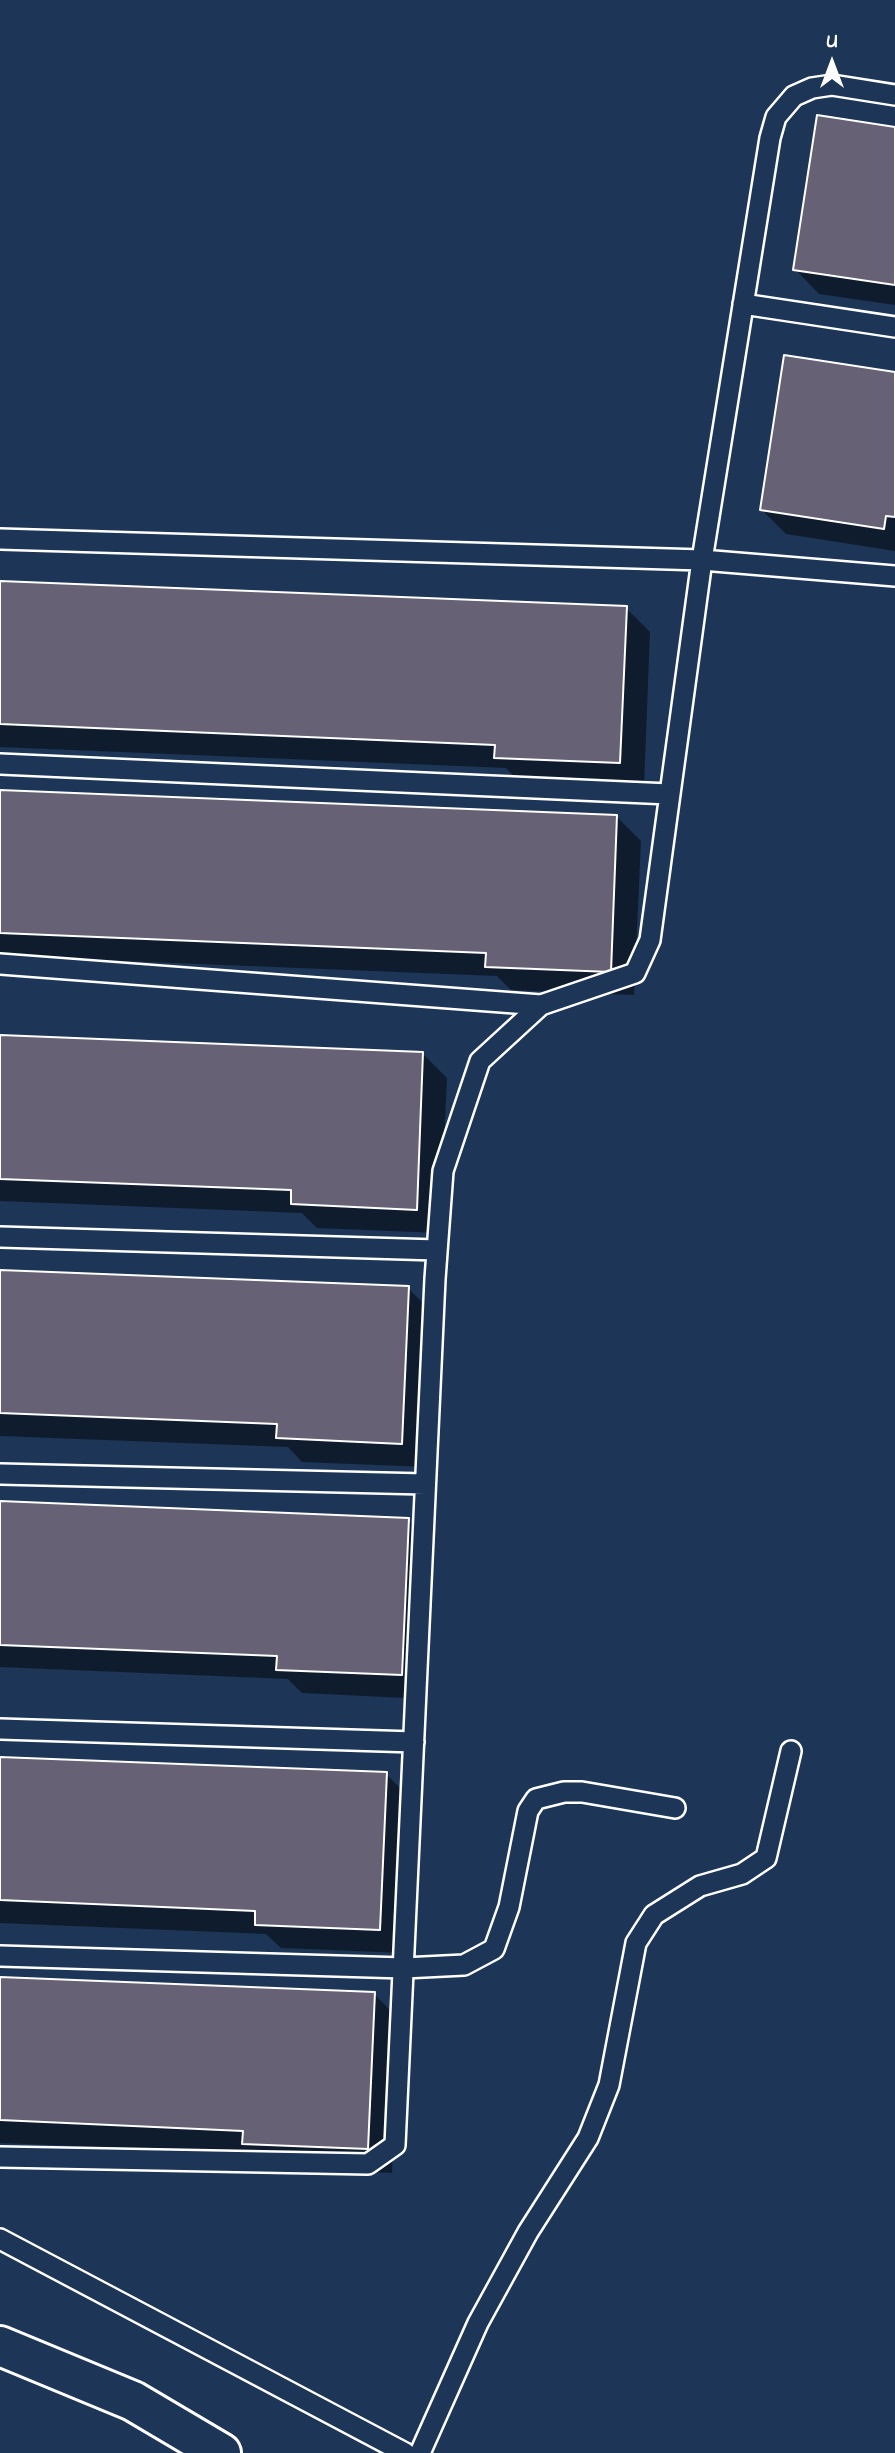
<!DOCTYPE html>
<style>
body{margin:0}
#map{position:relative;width:895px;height:2453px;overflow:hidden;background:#1d3557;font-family:"Architects Daughter",sans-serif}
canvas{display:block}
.north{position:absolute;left:797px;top:28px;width:70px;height:70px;-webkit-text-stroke:5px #1d3557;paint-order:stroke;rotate:0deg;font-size:19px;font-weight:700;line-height:28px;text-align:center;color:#fff}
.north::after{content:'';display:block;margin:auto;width:24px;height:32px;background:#fff;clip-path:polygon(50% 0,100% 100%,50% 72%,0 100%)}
</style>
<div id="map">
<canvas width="895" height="2453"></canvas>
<div class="north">U</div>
</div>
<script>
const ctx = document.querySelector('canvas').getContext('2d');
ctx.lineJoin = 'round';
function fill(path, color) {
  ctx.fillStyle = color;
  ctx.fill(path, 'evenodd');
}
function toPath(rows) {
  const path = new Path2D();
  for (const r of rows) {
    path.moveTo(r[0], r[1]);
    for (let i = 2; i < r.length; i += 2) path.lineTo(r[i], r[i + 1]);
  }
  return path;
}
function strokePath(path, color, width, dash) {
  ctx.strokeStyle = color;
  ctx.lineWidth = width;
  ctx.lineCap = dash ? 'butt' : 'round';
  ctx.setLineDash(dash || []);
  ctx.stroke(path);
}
fill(toPath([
 [895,128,895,305,819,294,795,269],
 [895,374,895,551,786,534,761,509],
 [0,583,626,608,650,632,644,787,520,782,506,768,0,747],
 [0,791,617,817,641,841,634,995,511,990,497,976,0,956],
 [0,1037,423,1054,447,1078,440,1233,317,1228,302,1213,0,1201],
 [0,1271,408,1288,432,1312,426,1467,302,1462,288,1447,0,1436],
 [0,1503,408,1520,432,1544,426,1699,302,1693,288,1679,0,1667],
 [0,1759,386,1774,410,1798,404,1953,281,1948,266,1934,0,1923],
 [0,1978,374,1994,398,2018,392,2173,268,2167,254,2153,0,2143]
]), '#0007');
const building = toPath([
 [817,115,895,127,895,285,793,270,817,115],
 [784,355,895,372,895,517,886,516,884,529,760,510,784,355],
 [0,581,627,606,620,763,494,758,495,745,0,724,0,581],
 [0,790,617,815,611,972,485,967,486,953,0,933,0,790],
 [0,1035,423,1052,417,1210,291,1204,291,1190,0,1179,0,1035],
 [0,1270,409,1286,402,1444,276,1438,277,1424,0,1413,0,1270],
 [0,1501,409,1518,402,1675,276,1670,277,1656,0,1645,0,1501],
 [0,1757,387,1772,380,1930,255,1925,255,1911,0,1900,0,1757],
 [0,1977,375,1992,368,2149,242,2144,243,2131,0,2120,0,1977]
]);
fill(building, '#666174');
strokePath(building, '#fff', 2);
const lane = toPath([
 [743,304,895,327],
 [0,539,702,560,895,576],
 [0,764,669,794],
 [0,964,541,1005],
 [0,1237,437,1250],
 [0,1474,425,1484],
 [0,1729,414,1742],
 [0,1956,404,1968,464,1965,494,1949,509,1907,528,1811,536,1799,564,1792,582,1792,675,1808],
 [0,2157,368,2164,395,2145,435,1279,443,1171,480,1061,541,1005,635,973,650,940,702,560,770,138,776,117,794,96,812,88,832,85,895,95],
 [0,2239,405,2453],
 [420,2453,478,2323,528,2232,588,2138,609,2085,636,1943,654,1915,700,1886,742,1874,766,1858,791,1751]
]);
const street = toPath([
 [0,2346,133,2401,221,2453]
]);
strokePath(lane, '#fff', 24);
strokePath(street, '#fff', 44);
strokePath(lane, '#1d3557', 19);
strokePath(street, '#1d3557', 38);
</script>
